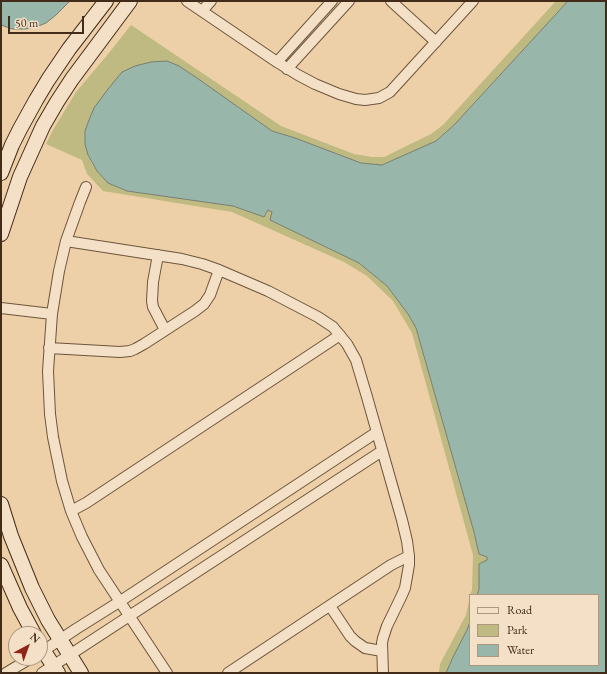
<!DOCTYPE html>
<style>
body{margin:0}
#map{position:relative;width:607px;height:674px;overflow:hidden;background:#edd0a7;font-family:"EB Garamond",serif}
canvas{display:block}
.frame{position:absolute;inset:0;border:2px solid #422c19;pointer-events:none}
.legend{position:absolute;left:469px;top:594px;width:130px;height:72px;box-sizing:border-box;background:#f3e0c6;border:1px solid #ac9881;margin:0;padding:5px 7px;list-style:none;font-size:12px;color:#422c19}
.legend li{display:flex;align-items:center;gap:8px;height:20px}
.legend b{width:20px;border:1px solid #ac9881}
.north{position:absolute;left:8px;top:626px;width:40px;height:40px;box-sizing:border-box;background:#f3e0c6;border:1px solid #ac9881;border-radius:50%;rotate:41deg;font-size:11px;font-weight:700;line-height:16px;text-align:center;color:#422c19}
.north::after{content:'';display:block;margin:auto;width:14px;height:18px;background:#8f2418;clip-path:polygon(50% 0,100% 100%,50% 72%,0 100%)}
.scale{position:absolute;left:8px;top:16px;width:76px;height:18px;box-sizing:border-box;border:2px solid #422c19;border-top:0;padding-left:5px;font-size:12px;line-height:14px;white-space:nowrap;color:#422c19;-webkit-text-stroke:3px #f3e0c6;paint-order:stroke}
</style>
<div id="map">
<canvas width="607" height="674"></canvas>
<div class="frame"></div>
<ul class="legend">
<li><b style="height:5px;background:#f3e0c6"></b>Road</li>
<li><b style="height:11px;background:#bfb982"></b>Park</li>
<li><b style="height:11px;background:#99b6ab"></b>Water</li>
</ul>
<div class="north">N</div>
<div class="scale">50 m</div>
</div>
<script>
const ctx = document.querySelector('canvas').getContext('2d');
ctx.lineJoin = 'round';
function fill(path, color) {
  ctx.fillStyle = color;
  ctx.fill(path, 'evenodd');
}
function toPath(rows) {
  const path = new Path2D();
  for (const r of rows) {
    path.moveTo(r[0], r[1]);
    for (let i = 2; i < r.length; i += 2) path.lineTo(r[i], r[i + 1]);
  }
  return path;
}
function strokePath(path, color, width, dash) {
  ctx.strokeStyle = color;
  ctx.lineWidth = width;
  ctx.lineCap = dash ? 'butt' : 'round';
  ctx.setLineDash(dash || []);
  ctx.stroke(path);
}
fill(toPath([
 [556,1,568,1,455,124,436,141,382,166,361,163,295,138,272,131,179,66,88,155,92,164,103,178,119,188,127,191,233,206,264,217,268,210,272,212,270,220,359,263,387,286,408,314,416,328,474,532,479,554,487,557,487,560,477,595,470,595,472,590,473,555,412,333,393,301,367,276,344,262,232,212,103,191,87,174,82,160,46,144,53,130,76,92,109,53,131,25,281,126,354,154,372,157,384,157,431,134,443,125],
 [470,597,470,622,467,630,453,657,446,673,439,673,440,664,466,615]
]), '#bfb982');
const water = toPath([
 [1,1,70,1,56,15,46,23,36,27,25,29,12,29,1,25,1,1],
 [568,1,606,1,606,673,446,673,453,657,467,630,470,622,470,665,598,665,598,595,477,595,479,589,479,564,487,560,487,557,479,554,474,532,416,328,408,314,387,286,359,263,270,220,272,212,268,210,264,217,233,206,127,191,108,183,97,171,88,155,85,144,85,131,89,120,94,108,108,89,122,72,135,66,151,62,167,61,179,66,197,78,272,131,295,138,361,163,382,165,436,141,455,124,568,1]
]);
fill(water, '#99b6ab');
strokePath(water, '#767f71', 1);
const street = toPath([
 [187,1,277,62,298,75,315,84,339,94,356,99,365,100,379,98,390,92,473,1],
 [391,1,436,42],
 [202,11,211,1],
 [277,62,332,1],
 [287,69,349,1],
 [86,187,80,202,66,241,59,271,52,314,48,371,50,414,53,437,62,481,71,511,82,537,99,570,167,673],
 [66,241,182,259,202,264,219,270,268,291,318,317,333,327,347,344,356,360,367,397,402,520,407,541,409,556,409,565,405,588,402,595,387,626,383,638,382,643,383,673],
 [158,255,153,282,152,301,153,307,165,330],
 [1,308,52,314],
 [49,348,120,352,130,351,135,349,144,344,195,311,204,304,210,295,219,270],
 [71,511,86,503,340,335],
 [330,606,350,636,355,641,365,648,382,651],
 [40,653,76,629,119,602,377,432],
 [6,673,31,658],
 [42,673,382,451],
 [228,673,391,565,409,556]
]);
const secondary = toPath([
 [1,173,12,145,20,129,36,100,48,80,69,49,106,1],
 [1,234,20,177,43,126,57,102,72,79,130,1],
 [1,504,11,536,32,588,48,620,81,673],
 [1,565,20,608,34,634],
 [40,645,58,673]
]);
strokePath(street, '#6d553c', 12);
strokePath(secondary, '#422c19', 16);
strokePath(street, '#f3e0c6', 10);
strokePath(secondary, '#f3e0c6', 14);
</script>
